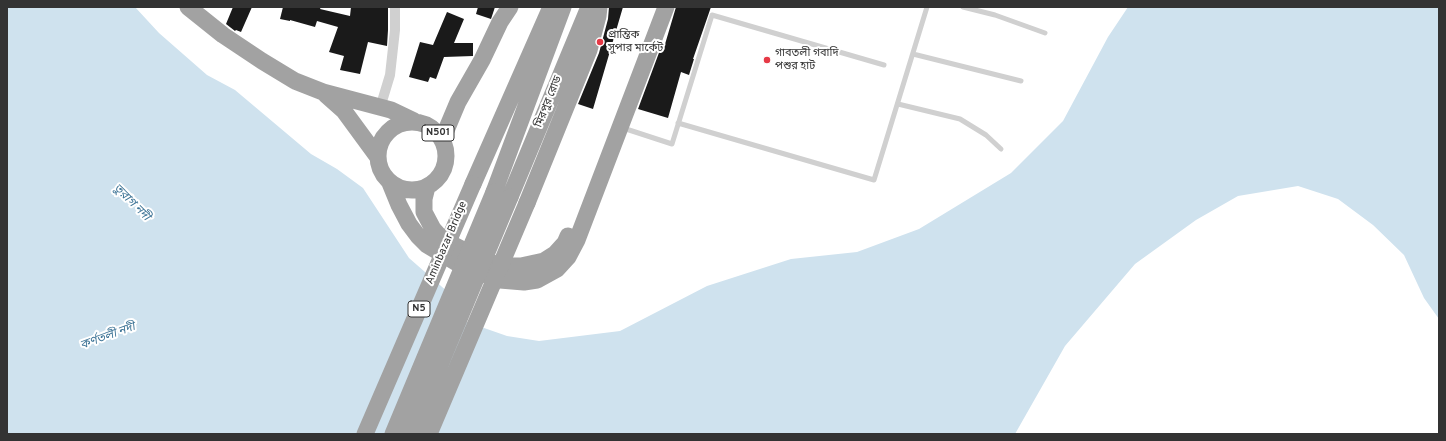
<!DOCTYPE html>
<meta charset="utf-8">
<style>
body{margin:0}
#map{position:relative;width:1446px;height:441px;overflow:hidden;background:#fff;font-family:Overpass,sans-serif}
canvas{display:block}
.frame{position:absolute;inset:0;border:8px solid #333;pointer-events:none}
</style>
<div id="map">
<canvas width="1446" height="441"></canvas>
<div class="frame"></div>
</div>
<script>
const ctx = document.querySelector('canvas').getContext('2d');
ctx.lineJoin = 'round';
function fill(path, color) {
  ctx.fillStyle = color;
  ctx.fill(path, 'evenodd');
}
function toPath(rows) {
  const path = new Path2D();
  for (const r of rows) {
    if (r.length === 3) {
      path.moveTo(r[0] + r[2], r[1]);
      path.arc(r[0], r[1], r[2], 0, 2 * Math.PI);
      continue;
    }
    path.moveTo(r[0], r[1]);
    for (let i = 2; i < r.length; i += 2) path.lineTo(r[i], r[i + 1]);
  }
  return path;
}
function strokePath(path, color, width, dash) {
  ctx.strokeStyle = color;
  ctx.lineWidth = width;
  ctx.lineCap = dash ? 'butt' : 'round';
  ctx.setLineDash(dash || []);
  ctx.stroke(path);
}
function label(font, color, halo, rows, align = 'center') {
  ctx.font = font + ' Overpass,"Noto Sans Bengali",sans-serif';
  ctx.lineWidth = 4;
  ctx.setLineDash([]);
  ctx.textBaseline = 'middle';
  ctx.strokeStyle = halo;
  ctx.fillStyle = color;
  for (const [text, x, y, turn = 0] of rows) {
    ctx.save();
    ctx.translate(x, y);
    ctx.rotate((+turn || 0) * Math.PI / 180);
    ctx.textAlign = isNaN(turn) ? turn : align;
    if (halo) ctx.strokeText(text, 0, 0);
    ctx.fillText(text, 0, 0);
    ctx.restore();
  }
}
fill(toPath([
 [7,7,135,7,159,33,207,75,235,90,311,154,337,169,363,188,409,258,449,293,467,322,507,336,539,341,620,331,707,286,791,259,857,252,919,229,1011,173,1063,121,1108,37,1128,7,1439,7,1439,319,1424,298,1404,255,1373,225,1338,199,1298,186,1238,196,1196,220,1135,264,1065,346,1015,434,7,434]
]), '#cfe2ee');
fill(toPath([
 [233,7,252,7,241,32,236,30,235,31,226,24],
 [283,7,321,7,320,9,350,16,351,7,388,7,388,30,387,46,368,42,360,74,340,70,344,56,329,52,338,27,317,21,315,27,290,20,290,21,280,19],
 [478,7,495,7,491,19,476,14],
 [609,7,623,7,593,109,578,104,599,53,608,19],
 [676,7,711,7,693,59,694,59,689,75,681,72,668,118,638,109,660,50,663,51],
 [447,12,464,19,454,43,473,43,473,56,444,57,436,79,430,77,428,82,409,77,420,42,433,45]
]), '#1a1a1a');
strokePath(toPath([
 [963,7,995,15,1045,33],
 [913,54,1021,81],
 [898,104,960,119,986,135,1001,149],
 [678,123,874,180,927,7],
 [623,128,672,144,712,15,884,65]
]), '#d0d0d0', 5);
strokePath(toPath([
 [380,108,390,75,395,30,395,7]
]), '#d0d0d0', 10);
strokePath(toPath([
 [188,7,223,35,262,61,295,81,323,92,391,110,414,121],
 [326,95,344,111,377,156],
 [412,156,34],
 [442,140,458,102,482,60,500,22,510,7],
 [390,183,399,205,409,224,418,236,427,245,462,266,500,280,524,282,537,280,557,269,568,257,577,240,666,7],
 [473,184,551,7],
 [427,187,424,199,424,212,433,229,442,239,475,256,492,263,508,266,521,266,544,261,555,254,565,243,568,236],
 [494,192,563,7],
 [510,197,589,7],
 [527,203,589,50,598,16,599,7]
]), '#a2a2a2', 17);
strokePath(toPath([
 [365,434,473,184],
 [393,434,494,192],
 [411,434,510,197],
 [429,434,527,203]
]), '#a2a2a2', 17);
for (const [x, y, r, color] of [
 [600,42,4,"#e63946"],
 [767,60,4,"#e63946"]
]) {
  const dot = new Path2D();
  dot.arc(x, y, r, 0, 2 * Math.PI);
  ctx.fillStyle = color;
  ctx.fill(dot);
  strokePath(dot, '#fff', 1.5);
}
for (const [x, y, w] of [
 [438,133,32],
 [419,309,22]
]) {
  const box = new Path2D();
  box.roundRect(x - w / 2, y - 8, w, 16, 3);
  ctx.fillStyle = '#fff';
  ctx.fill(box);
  strokePath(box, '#333', 1);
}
label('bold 10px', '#333', null, [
 ["N501",438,133],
 ["N5",419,309]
]);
label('11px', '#333', '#fff', [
 ["প্রান্তিক",608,36],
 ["সুপার মার্কেট",608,49],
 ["গাবতলী গবাদি",775,54],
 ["পশুর হাট",775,67]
], 'left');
label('11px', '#333', '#fff', [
 ["মিরপুর রোড",549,102,-68],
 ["Aminbazar Bridge",447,243,-67]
]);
label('italic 12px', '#3f7597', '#fff', [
 ["তুরাগ নদী",131,203,45],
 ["কর্ণতলী নদী",108,337,-20]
]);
</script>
